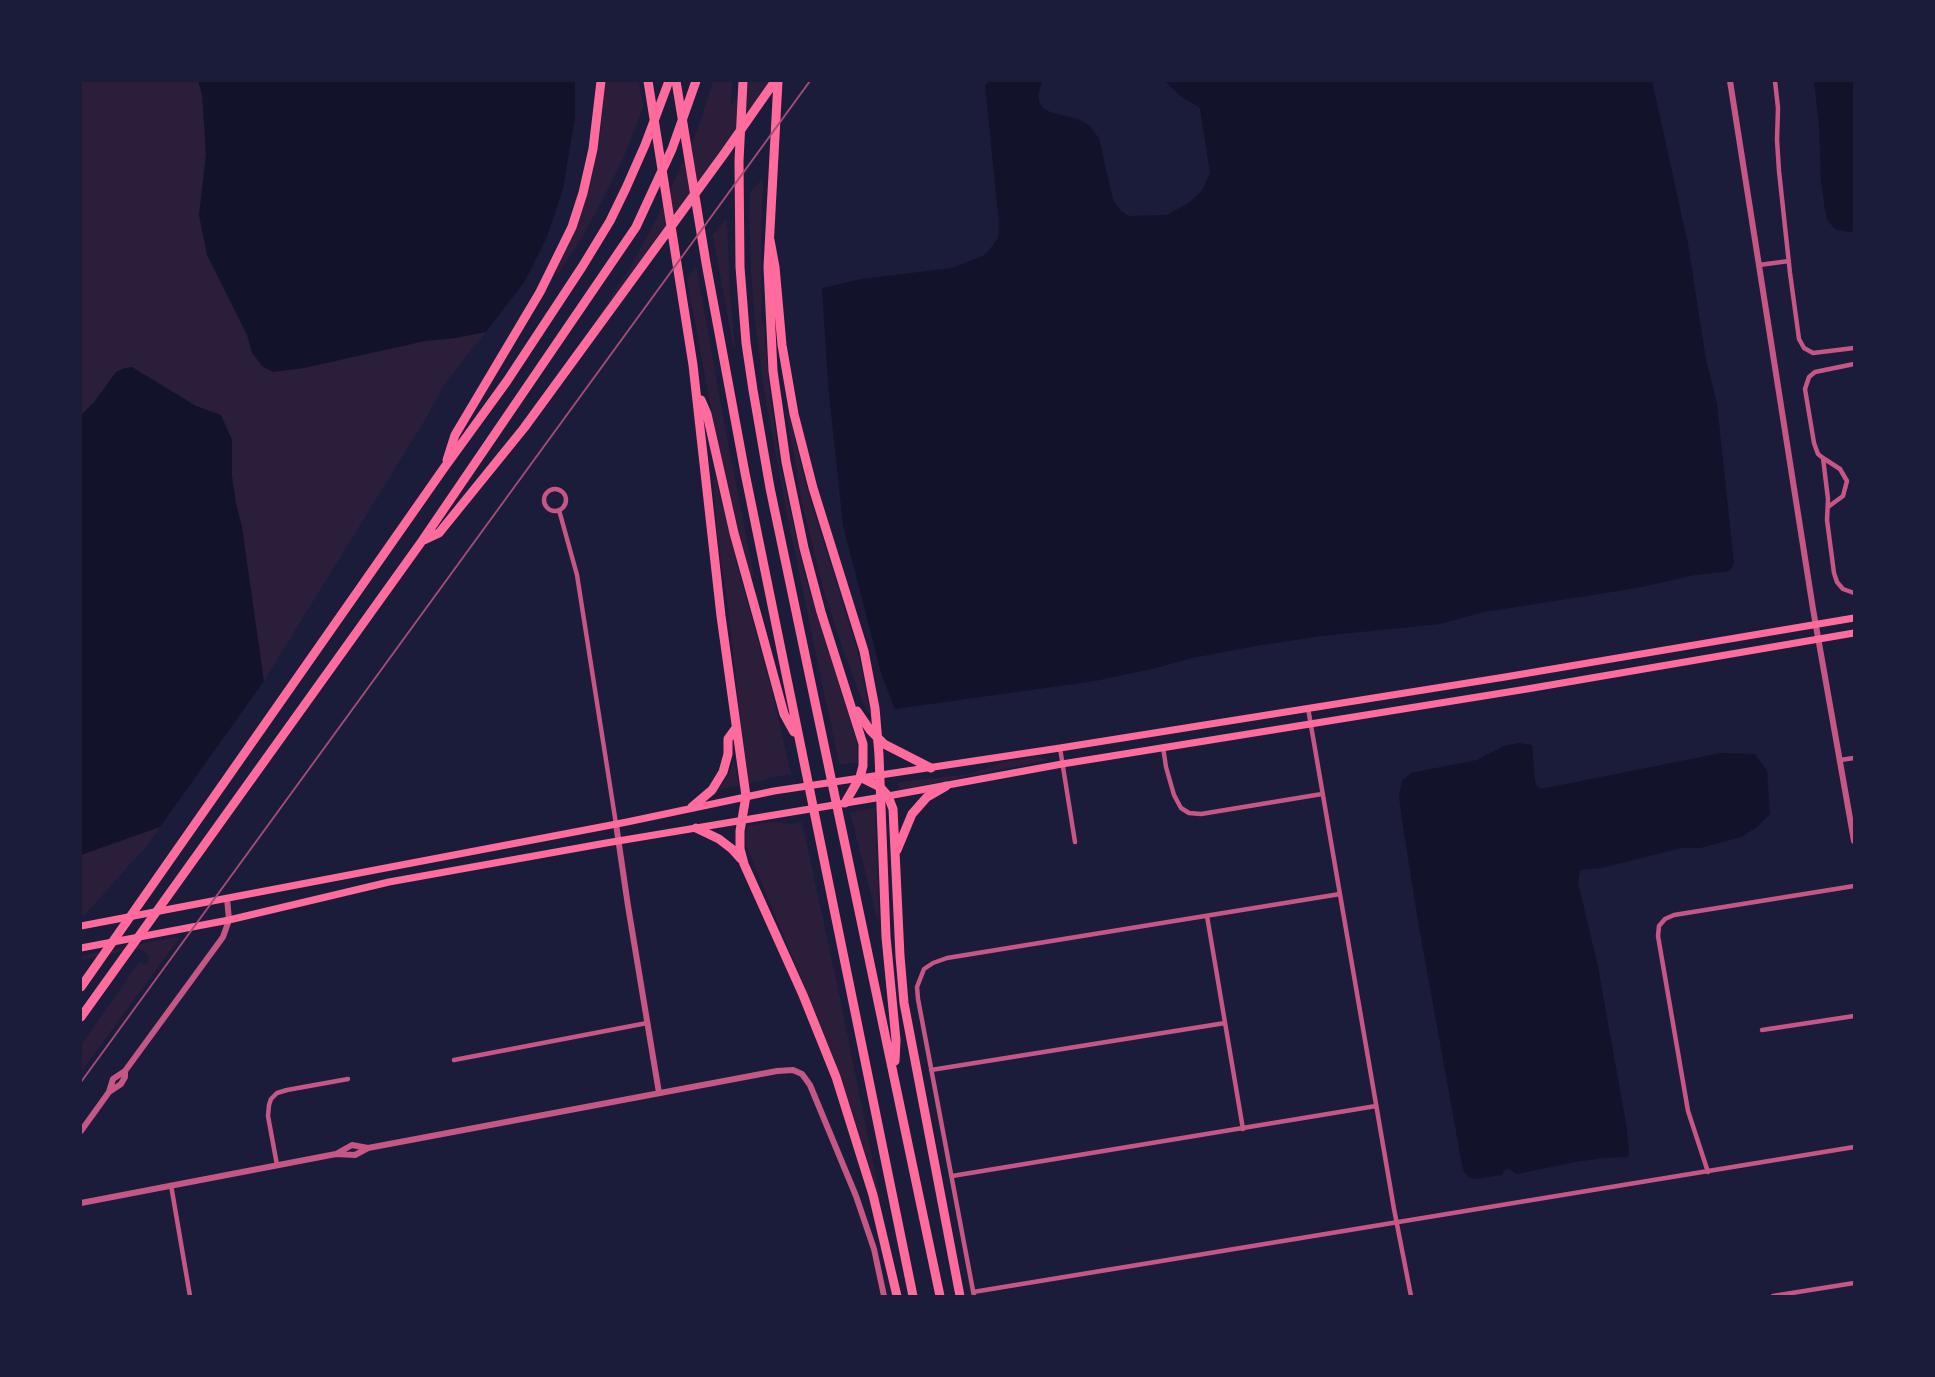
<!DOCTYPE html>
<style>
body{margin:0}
#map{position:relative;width:1935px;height:1377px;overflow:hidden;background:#1b1b3a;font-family:Karla,sans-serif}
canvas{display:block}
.frame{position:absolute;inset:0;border:82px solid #1b1b3a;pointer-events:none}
</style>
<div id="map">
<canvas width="1935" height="1377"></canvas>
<div class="frame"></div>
</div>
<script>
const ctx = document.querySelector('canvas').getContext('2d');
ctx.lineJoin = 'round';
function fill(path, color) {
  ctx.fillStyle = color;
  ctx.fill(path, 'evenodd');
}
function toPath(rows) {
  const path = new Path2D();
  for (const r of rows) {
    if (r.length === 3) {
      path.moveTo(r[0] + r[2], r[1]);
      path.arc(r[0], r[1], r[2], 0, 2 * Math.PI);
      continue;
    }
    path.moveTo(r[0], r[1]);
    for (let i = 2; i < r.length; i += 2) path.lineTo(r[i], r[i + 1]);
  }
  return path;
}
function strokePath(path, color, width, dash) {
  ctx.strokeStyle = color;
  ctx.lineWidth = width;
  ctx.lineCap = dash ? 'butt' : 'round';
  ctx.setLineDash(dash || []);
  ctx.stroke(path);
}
fill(toPath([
 [81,81,574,81,486,332,445,383,428,415,264,681,149,843,85,915,81,916],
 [605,81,639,81,643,108,623,159,605,195,583,236,558,274,556,272,575,230,592,177,601,129],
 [713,81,732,81,731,105,749,81,768,81,768,84,714,161,591,328,632,264,657,218,697,131],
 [763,178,761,245,761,320,764,323,769,383,780,466,806,579,857,742,857,763,839,764,789,525,764,391,755,323,751,272,749,212,750,192],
 [727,218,730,292,735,347,733,347,713,235],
 [696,265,725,427,754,576,750,577,718,446,695,322,687,279],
 [787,414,789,414,806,485,858,652,871,717,862,701,840,641,823,588,802,503],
 [716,479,738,568,772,691,791,774,749,783,739,709,729,613,717,535,713,480],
 [1037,756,1049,760,899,790,898,782,970,774,1004,762],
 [734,759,739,786,718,790,728,776],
 [875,808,878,882,879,926,850,813],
 [769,822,791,824,802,822,840,998,881,1201,878,1202,859,1132,833,1056,747,847,745,837,748,826],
 [176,937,178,940,81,1072,81,1045,139,962,147,965,149,960,149,956,146,953,142,950,135,949,81,960,81,956]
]), '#2a1e3b');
fill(toPath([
 [198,81,575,81,575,117,563,189,547,237,525,281,486,332,456,338,425,341,304,368,273,372,263,367,252,353,247,335,207,255,199,215,206,154,202,95],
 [991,81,1041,81,1042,83,1038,95,1039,102,1043,108,1050,112,1078,119,1090,126,1099,138,1113,200,1121,211,1129,216,1166,215,1189,203,1203,189,1210,173,1200,108,1179,95,1165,81,1652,81,1688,244,1706,360,1717,404,1734,563,1730,571,1695,575,1637,588,1484,612,1440,624,1321,636,1256,646,1192,658,1156,668,1095,681,895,709,881,673,843,525,828,384,822,288,862,279,952,268,983,256,990,249,998,238,999,223,985,85],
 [1814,81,1854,81,1854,231,1848,232,1835,229,1828,221,1825,211,1821,180,1819,126],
 [132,367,196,406,221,415,232,440,232,476,236,503,242,527,264,681,160,827,81,855,81,415,94,402,116,372,125,368],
 [1519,743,1532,745,1535,781,1536,785,1541,789,1721,753,1755,754,1767,771,1770,814,1757,827,1741,837,1700,848,1681,848,1601,868,1580,870,1578,883,1597,962,1627,1129,1629,1155,1628,1157,1604,1158,1575,1162,1517,1174,1509,1169,1504,1170,1502,1175,1475,1179,1469,1177,1463,1170,1419,927,1401,814,1399,795,1402,781,1411,773,1477,760,1504,746]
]), '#12122b');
strokePath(toPath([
 [1775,81,1778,108,1777,140,1779,171,1790,273,1799,339,1804,348,1813,353,1854,348],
 [1759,265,1789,261],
 [1854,364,1815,372,1809,377,1805,389,1814,443,1818,454,1823,458,1828,499,1827,520,1834,573,1837,582,1843,589,1854,593],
 [1823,458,1840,469,1847,481,1843,496,1828,507],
 [555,500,11],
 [559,510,577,575,616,824],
 [1308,708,1394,1209,1411,1296],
 [1163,747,1166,767,1174,795,1181,808,1189,813,1201,814,1322,794],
 [1060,748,1075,842],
 [1840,760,1854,758],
 [1207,916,1243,1129],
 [1762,1030,1854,1016],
 [454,1060,647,1023],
 [931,1070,1225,1023],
 [277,1165,268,1116,269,1105,271,1099,277,1093,287,1090,348,1079],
 [1708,1172,1688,1111,1658,936,1659,926,1665,919,1674,915,1854,886],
 [952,1176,1376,1106],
 [171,1185,190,1296],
 [973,1292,1854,1147],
 [974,1296,918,999,917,987,924,969,933,963,947,958,1340,894],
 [1773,1296,1854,1283]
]), '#c65784', 4.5);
strokePath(toPath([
 [1730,81,1813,609,1854,841],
 [616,824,628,906,659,1093],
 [109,1092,113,1079,125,1071,223,937,229,920,227,898],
 [81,1131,109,1092,121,1084,125,1077,125,1071],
 [336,1154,352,1145,368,1148],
 [81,1203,336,1154,355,1155,368,1148,777,1071,793,1070,802,1074,810,1085,856,1196,874,1249,884,1296]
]), '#c65784', 6);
strokePath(toPath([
 [81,926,627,822,774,791,1060,748,1505,677,1854,618],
 [81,948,229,920,389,882,606,843,888,796,1062,764,1527,689,1854,633]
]), '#ff6b9d', 7);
strokePath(toPath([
 [648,81,693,365,721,616,746,796,740,831,740,849,744,864,803,995,836,1077,873,1195,897,1296],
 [676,81,706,263,745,473,913,1296],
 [743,81,739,161,740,267,746,343,753,390,770,488,940,1296],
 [778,81,768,267,773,371,786,462,804,548,821,612,863,744,863,766,860,777,845,803],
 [770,240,775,267,782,345,794,414,813,488,864,651,875,708,879,755,886,937,896,1040,895,1061],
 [701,400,707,414,734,533,760,626,784,714,794,732],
 [447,460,455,435,540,292,572,227,583,193,593,149,601,81],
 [424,540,439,533,524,428,724,154,775,81],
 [857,711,870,730,884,744,931,768],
 [860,777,880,787,888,796,893,809,900,956,904,1003,960,1296],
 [692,807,712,790,723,772,728,754,728,739,736,728],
 [696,828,719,839,732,849,741,859],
 [897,850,912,814,927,797,946,786],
 [81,987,444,468,507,381,582,267,610,221,626,188,645,145,669,81],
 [81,1017,422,541,636,227,672,149,696,81]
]), '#ff6b9d', 9);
strokePath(toPath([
 [81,1082,810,81]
]), '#a44b75', 2);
</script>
